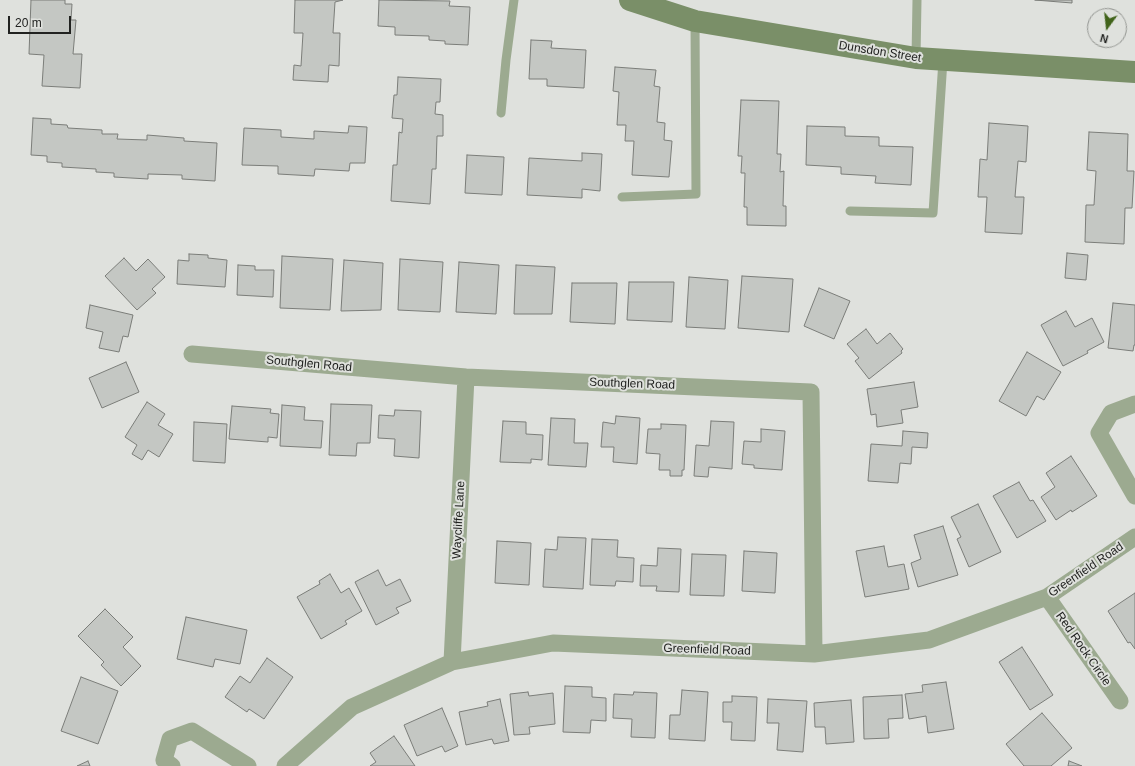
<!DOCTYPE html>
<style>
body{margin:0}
#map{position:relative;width:1135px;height:766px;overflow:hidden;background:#dfe1dd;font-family:Arial,sans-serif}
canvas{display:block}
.north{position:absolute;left:1087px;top:8px;width:40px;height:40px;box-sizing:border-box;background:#dfe1dd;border:1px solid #939591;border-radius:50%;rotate:195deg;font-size:11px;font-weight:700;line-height:16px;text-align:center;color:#212220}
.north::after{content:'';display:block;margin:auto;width:14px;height:18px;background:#41631a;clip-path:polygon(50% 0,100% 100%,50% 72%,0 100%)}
.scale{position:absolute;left:8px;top:16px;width:63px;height:18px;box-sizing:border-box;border:2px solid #212220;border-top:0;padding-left:5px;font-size:12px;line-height:14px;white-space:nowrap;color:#212220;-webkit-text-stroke:3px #dfe1dd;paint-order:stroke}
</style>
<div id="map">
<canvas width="1135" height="766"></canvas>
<div class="north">N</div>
<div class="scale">20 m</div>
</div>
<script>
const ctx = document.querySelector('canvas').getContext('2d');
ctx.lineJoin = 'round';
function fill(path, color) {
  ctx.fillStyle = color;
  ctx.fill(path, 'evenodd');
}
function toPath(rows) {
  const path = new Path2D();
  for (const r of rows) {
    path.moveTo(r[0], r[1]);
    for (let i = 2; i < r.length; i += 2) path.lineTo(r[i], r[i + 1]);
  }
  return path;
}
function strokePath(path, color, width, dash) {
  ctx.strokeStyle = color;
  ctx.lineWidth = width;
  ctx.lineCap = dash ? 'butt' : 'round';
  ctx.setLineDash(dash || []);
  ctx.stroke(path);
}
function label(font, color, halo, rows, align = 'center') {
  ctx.font = font + ' Arial,sans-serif';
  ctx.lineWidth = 4;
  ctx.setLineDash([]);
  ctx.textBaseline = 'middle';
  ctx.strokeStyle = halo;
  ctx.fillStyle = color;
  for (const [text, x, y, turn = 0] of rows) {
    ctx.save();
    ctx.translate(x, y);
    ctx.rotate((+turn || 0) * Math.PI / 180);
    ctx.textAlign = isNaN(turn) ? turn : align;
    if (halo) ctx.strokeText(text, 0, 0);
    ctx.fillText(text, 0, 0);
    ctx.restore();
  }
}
const building = toPath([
 [31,0,65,0,65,4,72,4,71,20,76,20,73,54,82,54,80,88,42,86,44,55,29,54,31,0],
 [295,0,343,0,335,2,333,33,340,33,339,66,329,65,328,82,293,80,294,65,301,66,303,33,294,33,295,0],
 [379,0,450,1,449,6,470,7,468,45,445,44,445,41,429,40,429,36,395,35,395,27,378,26,379,0],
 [1035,0,1072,0,1072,3,1035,0],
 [531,40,552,41,551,48,586,50,584,88,547,86,547,79,529,79,531,40],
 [615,67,656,70,654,86,660,87,657,122,665,123,664,140,672,141,669,177,632,175,634,141,625,141,626,125,617,125,619,92,613,91,615,67],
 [398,77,441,79,440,102,436,102,435,114,443,115,443,136,437,136,436,169,432,169,430,204,391,201,393,165,397,165,399,132,402,133,403,119,392,118,394,95,397,95,398,77],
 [741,100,779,101,777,154,781,154,780,172,784,171,783,206,786,206,786,226,747,225,747,207,744,207,745,173,741,173,742,156,738,156,741,100],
 [33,118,51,119,51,124,67,125,68,128,102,130,102,134,118,134,117,139,147,140,147,135,184,138,184,141,217,143,215,181,182,179,182,175,148,174,148,179,114,177,114,173,96,172,96,169,62,167,62,163,47,162,47,156,31,155,33,118],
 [989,123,1028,126,1026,162,1018,161,1015,197,1024,197,1022,234,985,232,987,197,978,197,980,159,987,160,989,123],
 [349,126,367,127,365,163,350,163,349,171,315,169,314,176,278,174,278,166,242,165,244,128,281,130,281,137,314,139,314,131,348,133,349,126],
 [807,126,845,127,845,136,879,137,879,146,913,147,911,185,875,183,876,176,841,174,841,167,806,165,807,126],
 [1089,132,1128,134,1127,171,1134,171,1132,208,1125,208,1124,244,1085,242,1086,205,1094,205,1096,171,1087,170,1089,132],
 [582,153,602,154,600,191,582,189,582,198,527,195,529,158,582,161,582,153],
 [467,155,504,157,502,195,465,193,467,155],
 [1067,253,1088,255,1086,280,1065,278,1067,253],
 [189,254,208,255,208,258,227,260,225,287,177,284,178,260,189,261,189,254],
 [282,256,333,259,330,310,280,308,282,256],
 [124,258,136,271,148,259,165,277,152,289,156,293,137,310,105,276,124,258],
 [400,259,443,262,440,312,398,310,400,259],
 [344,260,383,263,381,310,341,311,344,260],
 [459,262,499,265,496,314,456,312,459,262],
 [238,265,255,266,255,270,274,270,273,297,237,295,238,265],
 [516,265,555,267,552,314,514,314,516,265],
 [742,276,793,279,789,332,738,328,742,276],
 [689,277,728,280,725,329,686,327,689,277],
 [629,282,674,282,672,322,627,320,629,282],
 [572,283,617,283,615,324,570,322,572,283],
 [819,288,850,301,834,339,804,326,819,288],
 [1113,303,1135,305,1135,345,1134,345,1133,351,1108,348,1113,303],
 [90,305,133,315,128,337,123,336,119,352,99,348,103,332,86,328,90,305],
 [1066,311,1075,327,1092,318,1104,342,1087,351,1088,353,1063,366,1041,325,1066,311],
 [866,329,877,344,890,333,903,349,901,351,902,353,869,379,855,361,859,358,847,344,866,329],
 [1027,352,1061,372,1044,400,1037,396,1026,416,999,401,1027,352],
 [126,362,139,392,102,408,89,378,126,362],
 [914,382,918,407,901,410,903,423,877,427,876,414,871,415,867,389,914,382],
 [147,402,165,414,158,425,173,434,159,457,148,450,142,460,132,454,137,445,125,437,147,402],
 [331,404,372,405,370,443,357,443,356,456,329,455,331,404],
 [282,405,305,407,304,420,323,421,321,448,280,446,282,405],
 [232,406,271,409,270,413,279,414,277,438,268,437,268,442,229,439,232,406],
 [395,410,421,411,419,458,394,456,395,439,378,438,379,415,394,416,395,410],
 [616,416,640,418,637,464,613,462,614,447,601,447,603,422,615,424,616,416],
 [551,418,575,419,574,443,588,443,586,467,548,465,551,418],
 [503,421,526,422,526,434,543,435,542,460,531,459,531,463,500,462,503,421],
 [711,421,734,422,732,469,709,467,708,477,694,476,696,445,709,446,711,421],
 [194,422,227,424,225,463,193,461,194,422],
 [661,424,686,425,684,470,682,470,682,476,670,476,670,470,659,470,660,454,646,453,648,429,661,429,661,424],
 [761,429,785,431,782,470,754,468,754,465,742,464,744,441,761,442,761,429],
 [903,431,928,433,927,448,912,447,911,464,900,463,898,483,868,481,871,444,902,446,903,431],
 [1071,456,1097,496,1072,512,1071,510,1056,520,1041,497,1055,487,1046,473,1071,456],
 [1019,482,1030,501,1033,500,1046,521,1017,538,993,496,1019,482],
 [978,504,1001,552,969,567,957,539,961,537,951,517,978,504],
 [943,526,958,575,918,587,911,563,921,559,914,535,943,526],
 [558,537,586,538,583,589,543,587,545,549,557,550,558,537],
 [592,539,618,540,617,557,634,558,633,582,616,581,615,586,590,585,592,539],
 [497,541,531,543,529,585,495,583,497,541],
 [884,546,888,567,904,564,909,589,865,597,856,551,884,546],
 [658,548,681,549,679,592,656,591,657,586,640,586,641,565,657,566,658,548],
 [744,551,777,553,775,593,742,591,744,551],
 [692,554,726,555,724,596,690,595,692,554],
 [378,570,386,586,400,579,411,601,396,608,399,613,376,625,355,582,378,570],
 [330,574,341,593,349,588,362,611,345,621,347,624,321,639,297,597,320,584,319,581,330,574],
 [1135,593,1135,649,1130,642,1128,643,1108,611,1135,593],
 [105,609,133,637,123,647,141,666,121,686,101,665,104,662,78,636,105,609],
 [186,617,247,630,240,664,215,659,213,667,177,659,186,617],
 [1022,647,1053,695,1030,710,999,662,1022,647],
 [267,658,293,677,264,719,249,709,247,712,225,697,240,676,250,683,267,658],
 [81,677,118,691,98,744,61,731,81,677],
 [946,682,954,729,928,733,926,716,909,719,905,694,923,692,922,685,946,682],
 [565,686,592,687,592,697,606,698,606,721,591,720,590,733,563,732,565,686],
 [682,690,708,692,705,741,669,739,670,715,680,715,682,690],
 [528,692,529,696,553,693,555,724,529,727,530,734,514,735,510,694,528,692],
 [634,692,657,693,655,738,631,737,632,719,613,718,614,694,633,695,634,692],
 [902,695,903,718,888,719,889,738,864,739,863,697,902,695],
 [732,696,757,697,755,741,731,740,732,722,723,722,723,702,732,702,732,696],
 [500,699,509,741,494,744,492,739,466,745,459,712,488,706,487,702,500,699],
 [768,699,807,701,803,752,777,750,779,723,767,723,768,699],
 [851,700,854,742,826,744,825,727,815,727,814,703,851,700],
 [442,708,458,746,445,752,442,746,417,756,404,725,442,708],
 [1042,713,1072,748,1051,766,1024,766,1006,744,1042,713],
 [394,736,415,766,370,766,376,762,370,753,394,736],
 [88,761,90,766,77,766,88,761],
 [1069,761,1082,766,1068,766,1069,761]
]);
fill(building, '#c4c7c3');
strokePath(building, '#7b7d79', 1);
strokePath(toPath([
 [916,58,917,0],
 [501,113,506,60,514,0],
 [622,197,696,194,695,21],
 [850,211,933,213,943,60]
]), '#9caa90', 9);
strokePath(toPath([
 [192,354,466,377,811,392,814,654],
 [1135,404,1111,413,1099,433,1135,496],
 [1047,597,1120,701],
 [452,662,466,377],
 [172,766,164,760,170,739,192,731,248,766],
 [285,766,352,707,452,662,553,643,814,654,929,640,1047,597,1135,537]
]), '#9caa90', 17);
strokePath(toPath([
 [630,0,695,21,916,58,1135,72]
]), '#7a8f68', 22);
label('12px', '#212220', '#dfe1dd', [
 ["Dunsdon Street",880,52,9],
 ["Southglen Road",309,364,5],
 ["Southglen Road",632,384,2],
 ["Waycliffe Lane",459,520,-87],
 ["Greenfield Road",1086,570,-34],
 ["Red Rock Circle",1083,649,55],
 ["Greenfield Road",707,650,2]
]);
</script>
